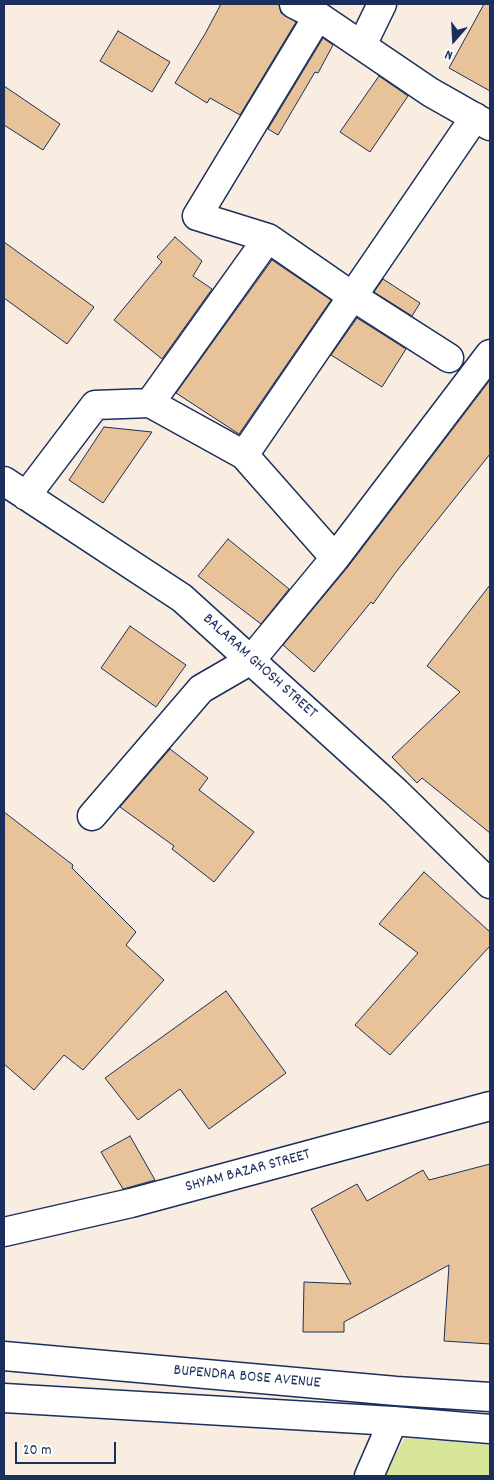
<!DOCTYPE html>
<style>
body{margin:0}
#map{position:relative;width:494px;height:1480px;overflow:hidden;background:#f8ede0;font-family:Dekko,sans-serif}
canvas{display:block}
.frame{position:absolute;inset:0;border:5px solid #1b2f5e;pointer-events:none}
.north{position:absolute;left:429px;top:15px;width:50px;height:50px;-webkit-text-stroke:4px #fff;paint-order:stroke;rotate:199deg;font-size:14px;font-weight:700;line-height:20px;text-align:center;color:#1b2f5e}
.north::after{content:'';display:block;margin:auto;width:18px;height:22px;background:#1b2f5e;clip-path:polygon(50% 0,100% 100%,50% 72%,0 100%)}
.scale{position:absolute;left:15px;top:1442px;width:101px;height:22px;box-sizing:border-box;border:2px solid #1b2f5e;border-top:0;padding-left:6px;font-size:15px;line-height:18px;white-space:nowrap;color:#1b2f5e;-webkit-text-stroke:4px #fff;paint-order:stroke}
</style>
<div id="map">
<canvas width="494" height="1480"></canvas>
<div class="frame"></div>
<div class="north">N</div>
<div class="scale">20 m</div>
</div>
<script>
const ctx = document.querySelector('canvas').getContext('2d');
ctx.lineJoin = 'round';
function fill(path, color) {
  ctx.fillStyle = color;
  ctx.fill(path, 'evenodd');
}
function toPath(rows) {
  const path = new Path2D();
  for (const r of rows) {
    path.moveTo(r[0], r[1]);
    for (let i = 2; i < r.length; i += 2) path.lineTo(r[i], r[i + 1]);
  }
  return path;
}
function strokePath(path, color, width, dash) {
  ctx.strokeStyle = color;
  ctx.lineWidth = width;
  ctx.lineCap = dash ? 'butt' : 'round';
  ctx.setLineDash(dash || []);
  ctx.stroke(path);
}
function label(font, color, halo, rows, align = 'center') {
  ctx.font = font + ' Dekko,sans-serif';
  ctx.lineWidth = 4.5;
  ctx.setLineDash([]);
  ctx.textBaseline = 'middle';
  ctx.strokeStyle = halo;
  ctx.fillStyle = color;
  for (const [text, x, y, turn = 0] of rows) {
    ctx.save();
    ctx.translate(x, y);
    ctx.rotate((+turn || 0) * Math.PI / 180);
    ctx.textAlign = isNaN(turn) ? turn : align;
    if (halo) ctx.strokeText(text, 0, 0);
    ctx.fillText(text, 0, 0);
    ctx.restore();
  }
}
fill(toPath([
 [405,1438,490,1445,490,1476,384,1476]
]), '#d7e598');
const building = toPath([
 [221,4,279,4,281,13,296,22,240,115,210,98,207,103,175,83,205,34,221,4],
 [484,4,490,4,490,91,449,68,484,4],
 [118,31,170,62,152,92,100,61,118,31],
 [323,38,333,45,318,73,315,72,278,135,268,129,323,38],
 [379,76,408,96,370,152,340,132,379,76],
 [4,86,60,124,43,150,4,125,4,86],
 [175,237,202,261,193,276,212,289,162,359,114,320,162,262,157,257,175,237],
 [4,242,94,307,67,344,4,298,4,242],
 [272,260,331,300,239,434,176,393,272,260],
 [383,279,420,303,412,316,374,292,383,279],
 [357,318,406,349,382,387,331,355,357,318],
 [490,380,490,454,396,572,373,604,371,602,314,672,283,645,347,568,490,380],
 [104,427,152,432,103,503,69,480,104,427],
 [228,539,289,589,261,624,198,576,228,539],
 [490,585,490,833,422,778,417,783,392,757,460,692,427,666,490,585],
 [130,626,186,665,156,707,101,668,130,626],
 [170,749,208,778,199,790,254,832,214,882,172,849,174,846,120,807,170,749],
 [4,812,73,865,72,868,136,932,126,945,164,980,83,1070,64,1055,34,1090,4,1064,4,812],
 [424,872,490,932,490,946,390,1055,355,1025,418,953,379,924,424,872],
 [226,991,286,1073,209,1129,180,1089,138,1120,105,1078,226,991],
 [130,1136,155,1180,123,1189,101,1152,130,1136],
 [490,1164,490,1344,444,1341,449,1265,344,1322,344,1332,303,1332,304,1282,351,1284,311,1209,357,1184,367,1201,423,1170,429,1180,490,1164]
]);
fill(building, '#e8c298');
strokePath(building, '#1b2f5e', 1);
const minor = toPath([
 [294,4,318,16,430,92,490,126],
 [362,45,382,4],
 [268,238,352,296,449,358],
 [244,455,475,117],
 [4,481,182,598,396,792,490,884],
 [26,496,95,405,150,403,268,238,197,216,318,16],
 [335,558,490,354],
 [92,816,201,689,251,660,335,558,244,455,150,403],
 [369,1476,393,1421]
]);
const tertiary = toPath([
 [4,1232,131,1203,490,1106]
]);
const primary = toPath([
 [4,1356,396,1391,490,1397],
 [4,1398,393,1421,490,1429]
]);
strokePath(minor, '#1b2f5e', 31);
strokePath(tertiary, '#1b2f5e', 31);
strokePath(primary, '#1b2f5e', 31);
strokePath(minor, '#fff', 28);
strokePath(tertiary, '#fff', 28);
strokePath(primary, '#fff', 28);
label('16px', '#1b2f5e', '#fff', [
 ["BALARAM GHOSH STREET",259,667,42],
 ["SHYAM BAZAR STREET",248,1172,-15],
 ["BUPENDRA BOSE AVENUE",247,1378,5]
]);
</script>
